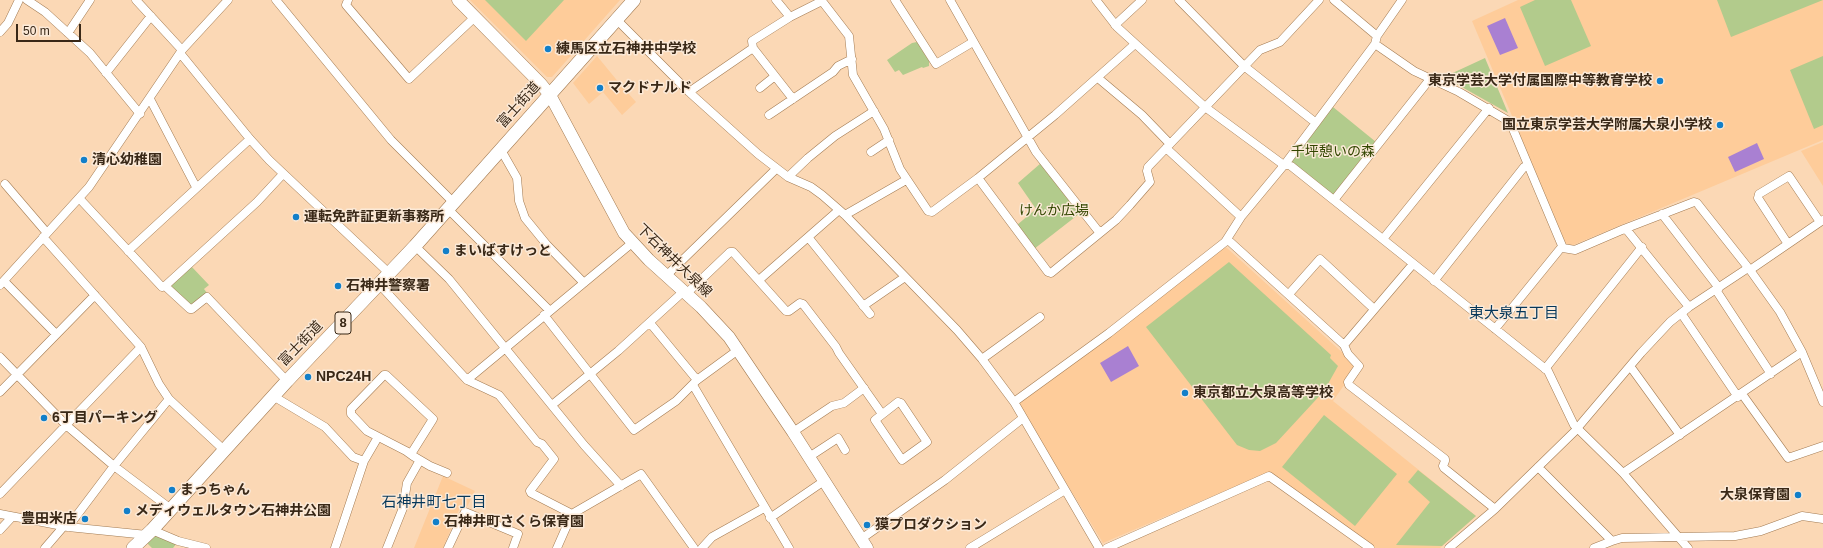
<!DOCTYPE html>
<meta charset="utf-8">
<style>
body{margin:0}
#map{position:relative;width:1823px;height:548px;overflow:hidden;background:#fbd8b5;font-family:Arial,sans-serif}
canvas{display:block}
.scale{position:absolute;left:16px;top:24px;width:65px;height:18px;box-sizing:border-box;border:2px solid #392817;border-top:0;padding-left:5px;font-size:12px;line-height:14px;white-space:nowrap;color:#392817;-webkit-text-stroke:3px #fbe9d7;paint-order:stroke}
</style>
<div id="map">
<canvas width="1823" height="548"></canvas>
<div class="scale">50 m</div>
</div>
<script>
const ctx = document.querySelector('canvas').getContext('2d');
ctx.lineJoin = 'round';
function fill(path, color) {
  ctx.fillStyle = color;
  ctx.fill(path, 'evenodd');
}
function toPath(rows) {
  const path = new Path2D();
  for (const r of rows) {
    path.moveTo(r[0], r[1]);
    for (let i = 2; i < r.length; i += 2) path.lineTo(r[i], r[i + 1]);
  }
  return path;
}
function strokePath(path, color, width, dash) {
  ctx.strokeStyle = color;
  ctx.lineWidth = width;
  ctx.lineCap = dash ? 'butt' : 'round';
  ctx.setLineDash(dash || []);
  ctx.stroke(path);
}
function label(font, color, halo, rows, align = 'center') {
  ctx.font = font + ' Arial,"Noto Sans JP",sans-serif';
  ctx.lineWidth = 3;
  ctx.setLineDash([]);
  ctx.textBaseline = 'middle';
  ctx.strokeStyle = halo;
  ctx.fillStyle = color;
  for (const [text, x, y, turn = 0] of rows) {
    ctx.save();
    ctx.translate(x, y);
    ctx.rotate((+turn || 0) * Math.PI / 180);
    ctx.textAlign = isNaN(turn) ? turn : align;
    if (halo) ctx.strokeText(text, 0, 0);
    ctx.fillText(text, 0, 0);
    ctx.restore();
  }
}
fill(toPath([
 [470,0,620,0,552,77,547,77],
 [1518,0,1823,0,1823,140,1571,246,1566,244,1472,21],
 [597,56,620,84,636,102,622,115,603,92,589,104,573,83],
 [1823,142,1823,186,1801,151],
 [1223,248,1227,248,1355,364,1356,368,1333,401,1476,516,1440,548,1376,548,1269,472,1103,543,1019,405,1020,402],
 [443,476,475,491,467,507,461,505,443,548,414,548]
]), '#fecc9a');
fill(toPath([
 [485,0,564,0,526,41],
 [1535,0,1571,0,1591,46,1545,66,1520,7],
 [1717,0,1823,0,1731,37],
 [917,42,929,61,929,66,923,68,922,67,903,75,899,70,895,72,887,60,912,43],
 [1823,56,1823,125,1814,129,1790,70],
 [1485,58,1508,113,1444,77],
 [1333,107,1376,142,1335,194,1331,195,1291,161],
 [1041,163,1079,214,1034,249,1017,225,1036,209,1018,183],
 [1229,262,1331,355,1330,358,1338,366,1324,391,1276,443,1260,451,1249,450,1237,445,1146,327],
 [191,266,209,285,204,289,207,293,193,305,188,305,172,288,172,283],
 [1324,415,1397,474,1355,526,1282,467],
 [1418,470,1476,516,1442,546,1396,545,1430,502,1408,482],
 [157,534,177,543,173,548,152,548,147,543]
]), '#b2cb8c');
fill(toPath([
 [1505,18,1518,48,1500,55,1487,26],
 [1757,143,1764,159,1735,172,1728,157],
 [1128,346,1139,366,1111,382,1100,363]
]), '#a980d2');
const street = toPath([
 [27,0,45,12,90,53,140,114],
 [136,0,182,50],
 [276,0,391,140,454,203],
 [348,0,346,5,409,79,475,17],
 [776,0,790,17],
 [895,0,936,64,973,42],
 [950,0,1036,152,1099,232],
 [1096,0,1117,27,1205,107,1281,163,1291,166,1548,371,1574,425,1623,473,1688,548],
 [1179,0,1244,66,1316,123],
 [1334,0,1377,36],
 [617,20,689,92,758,154,788,177,811,187,822,195,845,215,957,330,982,359,1014,402,1099,548],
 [1115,25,1142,0],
 [0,32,8,23,19,0],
 [68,33,90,0],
 [1375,44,1414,71,1459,92,1510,122,1563,248],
 [180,53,250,139,269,160,390,274],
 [106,73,151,16],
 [1098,78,1142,115,1170,144],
 [760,88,775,76],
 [689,92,753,48],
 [150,99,196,187],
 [793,99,753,48,752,41,790,17,822,1,849,36,853,75,884,129,900,169,928,211,932,212,978,178,1055,115,1135,44],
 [769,115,833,72,838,66,852,59],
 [1166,148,1241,217],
 [501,150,517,178,519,201,525,218,547,245,584,283],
 [871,152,889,140],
 [788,177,808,158,835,136,874,111],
 [978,178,1048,272,1051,273,1116,220,1130,205,1150,182,1147,171,1148,167,1260,50,1280,42,1319,0],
 [5,184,47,233],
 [79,198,162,287,165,286,190,309,192,309,207,297,287,381],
 [1334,200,1430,79],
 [448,209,549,310],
 [1662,214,1719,288],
 [845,215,906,180],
 [1626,229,1689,307],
 [43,237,141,347,159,384,169,399,224,450],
 [808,237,870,314],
 [1227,239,1344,345,1348,354,1359,366,1348,382,1349,385,1445,459,1445,461,1443,466,1444,468,1495,509],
 [1383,239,1489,108],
 [1788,244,1758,198,1759,194,1789,176,1820,222],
 [415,246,449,279,584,445,621,486],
 [128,251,250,139],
 [1750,270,1823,220],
 [666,276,776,169],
 [759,280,839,210],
 [4,281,56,334],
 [1434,281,1524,167,1528,165],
 [0,285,89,187,182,50,228,0],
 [380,285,467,380,499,395,537,442,542,444,554,459,530,491,531,493,572,514,641,474,694,548],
 [165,286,257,202,283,174],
 [1716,290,1771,374],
 [686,294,730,252,733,252,786,311,789,311,800,303,803,304,836,347,839,353,882,414],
 [1289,294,1320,259,1374,309],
 [863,306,905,277],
 [1681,313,1738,397],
 [544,315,634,430,676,401,697,380,738,350],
 [650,323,697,380],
 [1495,329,1560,249,1563,248,1575,250,1624,229,1694,202,1697,203,1750,270,1780,312,1802,352,1823,402],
 [1344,345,1413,264],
 [0,357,66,425,114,466,171,509],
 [982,359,1040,317],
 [1630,366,1680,435],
 [1545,369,1642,247],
 [467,380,632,243],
 [693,385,789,548],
 [0,392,95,295],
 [1742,394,1788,458,1823,446],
 [273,396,325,427,353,457,364,461,335,548],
 [898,402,901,403,927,442,902,460,875,420,898,402],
 [1014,402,1109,333,1225,242,1241,217,1285,164,1375,44,1377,36,1402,0],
 [552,405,618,351,684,291],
 [793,432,832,406,844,403,864,388],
 [411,454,433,419,386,375,384,375,351,409,351,414,367,431,406,451,413,456,430,466,447,473],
 [809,457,838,438,845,450],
 [364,461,378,437],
 [1538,467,1612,541,1622,538,1735,536,1761,531,1802,516,1823,519],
 [1623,473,1802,352],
 [0,494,141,347],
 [0,514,68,527,147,535],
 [770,518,824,481],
 [68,527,114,466,169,399],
 [0,530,12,517],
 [152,530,178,541,206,548],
 [861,539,945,480,1023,418],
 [45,548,64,526],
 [387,548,403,508,407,483,420,460],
 [448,548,465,512,518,534,513,548],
 [557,548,572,514],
 [702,548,712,537,764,508],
 [970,548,1065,490],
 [1107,548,1269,476,1370,548],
 [1449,548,1495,509,1574,432,1641,353,1670,322,1689,307,1748,268],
 [1594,548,1612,541]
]);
const secondary = toPath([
 [458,0,541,84,550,95,624,233,649,260,701,307,729,337,793,432,867,548]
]);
const primary = toPath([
 [133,548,152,530,287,381,415,246,634,0]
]);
strokePath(street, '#a37b52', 9);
strokePath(secondary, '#a37b52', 13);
strokePath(primary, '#a37b52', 14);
strokePath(street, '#fff', 8);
strokePath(secondary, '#fff', 12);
strokePath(primary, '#fff', 13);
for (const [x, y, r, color] of [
 [548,49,4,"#127fc9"],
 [1660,81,4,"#127fc9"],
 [600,88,4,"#127fc9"],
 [1720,125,4,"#127fc9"],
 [84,160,4,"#127fc9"],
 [296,217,4,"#127fc9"],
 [446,251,4,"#127fc9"],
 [338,286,4,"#127fc9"],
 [308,377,4,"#127fc9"],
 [1185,393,4,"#127fc9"],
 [44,418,4,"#127fc9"],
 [172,490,4,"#127fc9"],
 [1798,495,4,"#127fc9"],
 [127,511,4,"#127fc9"],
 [85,519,4,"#127fc9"],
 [436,522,4,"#127fc9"],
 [867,525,4,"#127fc9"]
]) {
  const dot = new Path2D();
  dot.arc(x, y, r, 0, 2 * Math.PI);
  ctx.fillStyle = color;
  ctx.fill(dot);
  strokePath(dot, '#fbe9d7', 1.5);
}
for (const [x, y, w] of [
 [343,323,16]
]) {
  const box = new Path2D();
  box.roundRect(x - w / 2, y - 11, w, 22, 3);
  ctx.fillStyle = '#fbe9d7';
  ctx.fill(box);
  strokePath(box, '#392817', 1);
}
label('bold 13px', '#392817', null, [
 ["8",343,323]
]);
label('bold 14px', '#392817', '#fbe9d7', [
 ["練馬区立石神井中学校",556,49],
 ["東京学芸大学付属国際中等教育学校",1652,81,"right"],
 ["マクドナルド",608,88],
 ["国立東京学芸大学附属大泉小学校",1712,125,"right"],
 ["清心幼稚園",92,160],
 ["運転免許証更新事務所",304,217],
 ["まいばすけっと",454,251],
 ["石神井警察署",346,286],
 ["NPC24H",316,377],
 ["東京都立大泉高等学校",1193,393],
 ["6丁目パーキング",52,418],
 ["まっちゃん",180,490],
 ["大泉保育園",1790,495,"right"],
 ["メディウェルタウン石神井公園",135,511],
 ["豊田米店",77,519,"right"],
 ["石神井町さくら保育園",444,522],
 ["獏プロダクション",875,525]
], 'left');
label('14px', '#392817', '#fbe9d7', [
 ["富士街道",519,105,-48],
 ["下石神井大泉線",674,261,44],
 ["富士街道",301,344,-46]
]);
label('14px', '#324600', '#fbe9d7', [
 ["千坪憩いの森",1333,152],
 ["けんか広場",1054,211]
]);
label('15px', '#05375a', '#fbe9d7', [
 ["東大泉五丁目",1514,314],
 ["石神井町七丁目",434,503]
]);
</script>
